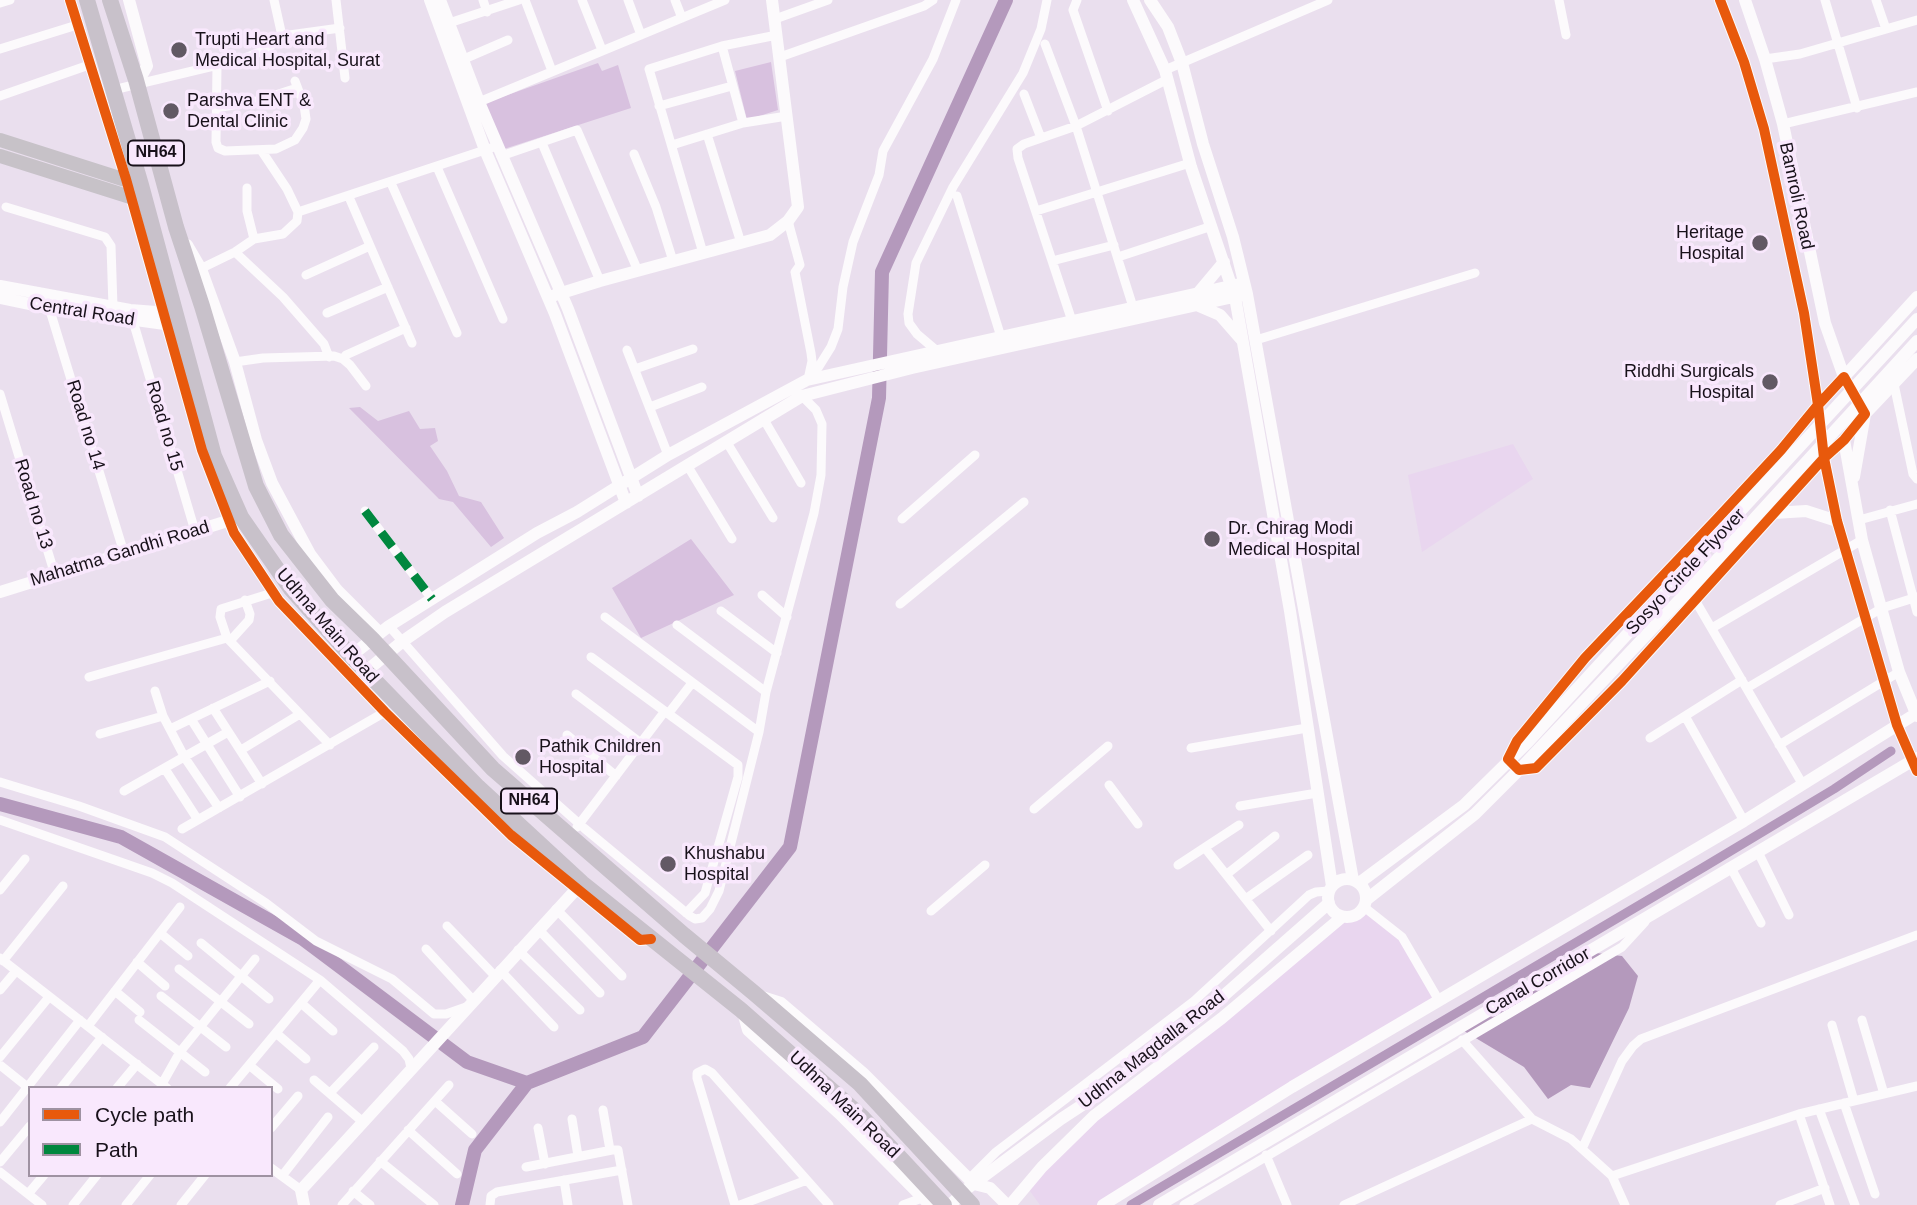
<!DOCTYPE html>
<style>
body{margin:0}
#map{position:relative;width:1917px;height:1205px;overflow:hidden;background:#eadfee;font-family:Arial,sans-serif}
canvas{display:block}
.legend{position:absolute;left:28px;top:1086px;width:245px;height:91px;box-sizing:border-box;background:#f9e8fd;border:2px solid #9f92a2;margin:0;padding:9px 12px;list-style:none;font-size:21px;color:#18111a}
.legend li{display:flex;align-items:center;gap:14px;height:35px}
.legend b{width:35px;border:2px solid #9f92a2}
</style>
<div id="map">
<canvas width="1917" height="1205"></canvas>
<ul class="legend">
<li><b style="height:9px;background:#e8590c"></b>Cycle path</li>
<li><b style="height:9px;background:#00873e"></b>Path</li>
</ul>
</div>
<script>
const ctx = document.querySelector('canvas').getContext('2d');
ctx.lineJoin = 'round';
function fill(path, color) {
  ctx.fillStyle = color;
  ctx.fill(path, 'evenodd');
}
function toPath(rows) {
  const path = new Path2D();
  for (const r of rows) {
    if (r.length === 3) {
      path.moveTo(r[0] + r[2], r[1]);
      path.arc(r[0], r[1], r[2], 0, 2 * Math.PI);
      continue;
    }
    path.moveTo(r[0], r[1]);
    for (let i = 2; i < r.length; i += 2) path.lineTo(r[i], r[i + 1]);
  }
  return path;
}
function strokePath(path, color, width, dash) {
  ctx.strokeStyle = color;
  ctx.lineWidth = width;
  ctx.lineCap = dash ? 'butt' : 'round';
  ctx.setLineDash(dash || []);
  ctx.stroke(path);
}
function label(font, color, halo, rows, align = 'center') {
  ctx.font = font + ' Arial,sans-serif';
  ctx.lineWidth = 7;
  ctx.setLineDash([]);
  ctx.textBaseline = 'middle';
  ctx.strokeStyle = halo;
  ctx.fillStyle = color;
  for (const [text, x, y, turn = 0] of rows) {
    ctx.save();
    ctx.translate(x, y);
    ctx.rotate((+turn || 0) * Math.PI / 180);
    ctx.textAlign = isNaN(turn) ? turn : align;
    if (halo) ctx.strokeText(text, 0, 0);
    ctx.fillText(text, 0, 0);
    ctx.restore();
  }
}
fill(toPath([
 [1513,444,1533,479,1422,552,1408,475],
 [1364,909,1396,933,1435,998,1098,1205,1040,1205,1027,1187,1092,1120,1348,918,1355,917]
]), '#e9d6ef');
fill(toPath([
 [771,62,778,110,747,120,735,71],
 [598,63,602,71,618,65,631,108,504,149,482,104],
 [360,407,378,421,409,411,420,429,435,428,438,441,430,446,447,471,459,496,481,502,504,538,491,547,453,502,439,499,349,408],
 [691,539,734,595,641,638,612,588]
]), '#d8c1df');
fill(toPath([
 [1596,953,1622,956,1638,976,1629,1008,1590,1088,1571,1085,1548,1099,1524,1067,1459,1028]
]), '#b499bc');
strokePath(toPath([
 [1131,1205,1704,867,1834,789,1891,751]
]), '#b499bc', 9);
strokePath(toPath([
 [0,804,121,837,303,939,467,1062,527,1083,643,1037,790,847,879,398,882,272,1006,0],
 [462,1205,475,1150,527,1083]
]), '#b499bc', 14);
strokePath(toPath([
 [274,0,282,36],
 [336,0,345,78],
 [483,0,487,12],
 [525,0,552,71],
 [582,0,602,50],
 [628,0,641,35],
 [675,0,682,18],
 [1077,0,1073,10,1108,111],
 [1559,0,1566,35],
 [1825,0,1857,108],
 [1876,0,1886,29],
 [0,3,10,0],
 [775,19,828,0],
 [449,23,519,0],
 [1045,44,1076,126,1133,307],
 [722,46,743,123],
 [0,49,77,25],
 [780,57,924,6,933,0],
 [464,59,508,40],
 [1765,59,1800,54,1917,20],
 [217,66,216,142,218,148,225,151,276,149,295,140,303,128,306,119,304,105,295,81],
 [1165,70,1328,0],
 [113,90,243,59,267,49,282,36,340,28],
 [1024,94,1041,138],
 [0,96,89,65],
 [479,102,725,0],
 [659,106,732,86],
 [216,108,257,101,297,88],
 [1783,124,1917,92],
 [707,134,741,243],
 [542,143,600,281],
 [672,145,743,123,787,116],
 [634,154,656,207,673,261],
 [501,156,577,130,638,271],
 [437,167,503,319],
 [391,183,457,333],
 [247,188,247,211,254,239],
 [957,196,1001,337],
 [349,197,412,343],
 [6,207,105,237,111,246,113,307],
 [1036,211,1190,163],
 [298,212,497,146],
 [788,221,800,265,795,272,811,353,812,361,809,375],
 [235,252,283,297,324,344,329,357],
 [703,253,649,69,722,46,777,35],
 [1118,257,1212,226],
 [1052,261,1114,245],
 [198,270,235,252,254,239,283,234,297,221,298,212,287,189,261,150],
 [306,275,370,246],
 [48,304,124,553],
 [327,313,388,287],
 [133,321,195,531],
 [1072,321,1018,158,1017,149,1024,144,1076,126,1168,79],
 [1256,340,1475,273],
 [627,350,668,455],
 [937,351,917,334,909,323,908,314,916,263,953,187,1023,73,1041,29,1047,0],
 [343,359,346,355,406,328],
 [235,362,263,358,334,356,343,359,350,365,366,386],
 [635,369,693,349],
 [811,379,831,347,838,329,843,287,853,242,879,175,883,151,933,59,956,0],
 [1894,384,1913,474,1917,479],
 [0,394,55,575],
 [650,407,702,387],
 [763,418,801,483],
 [726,441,773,518],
 [687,465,732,539],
 [1890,510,1917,612],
 [365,511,432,599],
 [902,519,975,455],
 [1859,520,1917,504],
 [272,593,221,609,220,617,227,638,330,745],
 [762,595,787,617],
 [1695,600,1803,785],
 [900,604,1024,502],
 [721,611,777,653],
 [605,617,759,732],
 [677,625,766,692],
 [389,626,503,756,584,828,690,916,695,919,702,918,710,909,719,891,759,732,766,692,814,513,821,475,822,424,816,410,802,396],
 [1712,628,1862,540],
 [230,641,249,620,250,614,245,600],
 [591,657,738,765,738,777,705,893,686,913],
 [89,677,227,638],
 [1747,688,1882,608,1917,597],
 [155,691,163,716,185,758,219,808],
 [576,694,641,743],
 [213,708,262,784],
 [668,714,692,683],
 [1685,716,1744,821],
 [191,719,240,797],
 [170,729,270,681],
 [100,734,163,716],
 [567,735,616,776],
 [1650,738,1742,680],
 [1779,745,1899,672],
 [1191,748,1307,728],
 [241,750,300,714],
 [165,769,198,820],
 [0,782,79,806,165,837,266,903,316,941,392,979,434,1014,446,1014,466,1007],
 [1109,785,1138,824],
 [124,791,228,732],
 [1240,806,1317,793],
 [1034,809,1108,746],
 [0,820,152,873,172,883,320,980,403,1051,409,1059,411,1068],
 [577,827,665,711],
 [182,829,385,712],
 [1205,848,1271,931],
 [1758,852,1789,915],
 [1178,865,1239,825],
 [1731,868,1761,923],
 [1227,874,1275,836],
 [0,890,25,859],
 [1247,898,1308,855],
 [1364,907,1402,937,1438,999],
 [556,909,622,976],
 [931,911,985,865],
 [447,926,495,976],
 [538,929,600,993],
 [160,933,188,956],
 [201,943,269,999],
 [426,949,473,1000],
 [518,950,580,1010],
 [0,958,167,1088],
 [3,961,63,886],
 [137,962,165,986],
 [179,969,249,1024],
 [500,970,554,1027],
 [0,990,16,971],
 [115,991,140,1012],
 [161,996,226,1047],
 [301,1003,333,1031],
 [139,1020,205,1072],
 [1862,1020,1884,1094],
 [1832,1025,1854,1101],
 [88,1026,180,907],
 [276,1033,306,1059],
 [1462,1040,1532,1119],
 [0,1057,49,997],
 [0,1065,30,1089],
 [249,1065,278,1089],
 [314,1080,363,1122],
 [162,1084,180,1052,255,959],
 [61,1088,102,1037],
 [117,1088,137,1064],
 [230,1088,320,980],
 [330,1093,374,1047],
 [435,1101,472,1134],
 [1844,1103,1875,1194],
 [1819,1109,1855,1205],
 [603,1110,610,1150],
 [1799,1114,1830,1205],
 [572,1119,578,1156],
 [0,1122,80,1020],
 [271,1128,298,1096],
 [538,1128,545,1164],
 [408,1130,457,1174],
 [1582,1149,1622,1061,1633,1046,1641,1039,1917,935],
 [1266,1155,1287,1205],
 [380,1161,434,1205],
 [0,1162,30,1126],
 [526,1167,612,1150,618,1150,628,1205],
 [271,1168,301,1190],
 [0,1172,42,1205],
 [282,1176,328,1117],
 [1612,1176,1799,1114,1917,1086],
 [969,1179,996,1152,1194,1001,1309,895,1316,892,1329,891],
 [564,1180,568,1205],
 [353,1191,370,1205],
 [28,1194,44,1175],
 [73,1205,97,1175],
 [126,1205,150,1175],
 [181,1205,205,1175],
 [342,1205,449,1085],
 [490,1205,491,1196,497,1192,622,1170],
 [735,1205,697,1078,697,1073,705,1069,712,1073,829,1205],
 [740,1205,807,1180],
 [903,1205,922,1198],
 [1184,1205,1622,947,1645,922],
 [1344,1205,1532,1119,1571,1139,1612,1176,1625,1205],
 [1780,1205,1825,1188]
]), '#fcfafc', 9);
strokePath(toPath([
 [70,0,126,179,202,450,234,533,279,601,385,712,511,835,640,940,651,939],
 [129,0,147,66,143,73,136,80],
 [430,0,485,150,555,314,626,503],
 [440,0,479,102,568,309,638,496],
 [1133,0,1165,70,1191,167,1235,297,1290,611,1332,886],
 [1150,0,1168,27,1182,63,1203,144,1233,237,1247,294,1353,880],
 [1745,0,1765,59,1783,124,1825,323,1844,377,1917,297],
 [187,245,201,269,235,362,256,440,272,483,310,554,337,590,380,633],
 [0,286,130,310,169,313],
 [1198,293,1224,262],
 [555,295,600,281,770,235,788,221,798,207,772,0],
 [0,298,49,308,172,325],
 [1199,306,1220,315,1241,339],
 [1844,440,1862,540,1899,672,1917,716],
 [1854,477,1865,414,1917,359],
 [1774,513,1806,511,1837,521],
 [0,592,234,519],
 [351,656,389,626,537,533,577,512,668,455,807,380,1244,283],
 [365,672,403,641,445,612,802,396,912,368,1247,294],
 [1508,759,1519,770,1536,768,1622,681,1824,458,1844,440,1865,414,1844,377,1818,405,1824,458,1837,521,1897,725,1917,771],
 [1508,759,1517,741,1585,658,1716,520,1781,450,1818,405,1804,313,1764,129,1744,62,1720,0],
 [1347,898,19],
 [1359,883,1464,805,1528,742,1917,319],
 [1366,900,1475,814,1519,770,1699,579,1917,341],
 [759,996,781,1003,863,1073,974,1184,990,1188,1007,1205],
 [743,1012,748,1030,840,1114,930,1205],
 [304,1205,301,1190,581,884],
 [950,1205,968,1188,1061,1119,1099,1094,1204,1013,1329,903],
 [1010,1205,1042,1167,1094,1116,1222,1018,1342,917],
 [1103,1205,1292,1087,1744,821,1917,713],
 [1159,1205,1917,758]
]), '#fcfafc', 12);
strokePath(toPath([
 [0,140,141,185],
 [0,156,146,202]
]), '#c7c2c8', 14);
strokePath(toPath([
 [87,0,141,185,214,456,241,517,291,589,351,656,478,787,582,883,741,1010,862,1117,944,1205],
 [110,0,136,80,176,227,202,306,256,486,281,535,332,600,372,639,493,769,684,935,754,993,860,1084,972,1205]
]), '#c8c1ca', 16);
strokePath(toPath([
 [365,511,432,599]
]), '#00873e', 9, [18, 9]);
strokePath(toPath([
 [70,0,126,179,202,450,234,533,279,601,385,712,511,835,640,940,651,939],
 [1720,0,1744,62,1764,129,1804,313,1818,405,1781,450,1716,520,1585,658,1517,741,1508,759,1519,770,1536,768,1622,681,1824,458,1844,440,1865,414,1844,377,1818,405,1824,458,1837,521,1897,725,1917,771]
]), '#e8590c', 10);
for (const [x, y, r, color] of [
 [179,50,9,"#625964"],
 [171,111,9,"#625964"],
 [1760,243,9,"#625964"],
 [1770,382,9,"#625964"],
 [1212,539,9,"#625964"],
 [523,757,9,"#625964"],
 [668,864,9,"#625964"]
]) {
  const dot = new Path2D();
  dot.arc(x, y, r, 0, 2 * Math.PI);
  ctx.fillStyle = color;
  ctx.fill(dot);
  strokePath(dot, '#f9e8fd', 2.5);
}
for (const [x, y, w] of [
 [156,153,56],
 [529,801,56]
]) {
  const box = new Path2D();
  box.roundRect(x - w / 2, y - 12.5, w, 25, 5);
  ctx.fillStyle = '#f9e8fd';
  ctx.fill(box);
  strokePath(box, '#18111a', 2);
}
label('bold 16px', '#18111a', null, [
 ["NH64",156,153],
 ["NH64",529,801]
]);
label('18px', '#18111a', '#f9e8fd', [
 ["Trupti Heart and",195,40],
 ["Medical Hospital, Surat",195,61],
 ["Parshva ENT &",187,101],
 ["Dental Clinic",187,122],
 ["Heritage",1744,233,"right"],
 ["Hospital",1744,254,"right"],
 ["Riddhi Surgicals",1754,372,"right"],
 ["Hospital",1754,393,"right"],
 ["Dr. Chirag Modi",1228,529],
 ["Medical Hospital",1228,550],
 ["Pathik Children",539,747],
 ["Hospital",539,768],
 ["Khushabu",684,854],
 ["Hospital",684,875]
], 'left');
label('18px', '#18111a', '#f9e8fd', [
 ["Bamroli Road",1796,196,78],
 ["Central Road",82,312,9],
 ["Road no 14",85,425,73],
 ["Road no 15",164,426,74],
 ["Road no 13",33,504,73],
 ["Mahatma Gandhi Road",120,554,-17],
 ["Sosyo Circle Flyover",1686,572,-47],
 ["Udhna Main Road",327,626,49],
 ["Canal Corridor",1538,982,-30],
 ["Udhna Magdalla Road",1152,1050,-38],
 ["Udhna Main Road",844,1105,44]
]);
</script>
